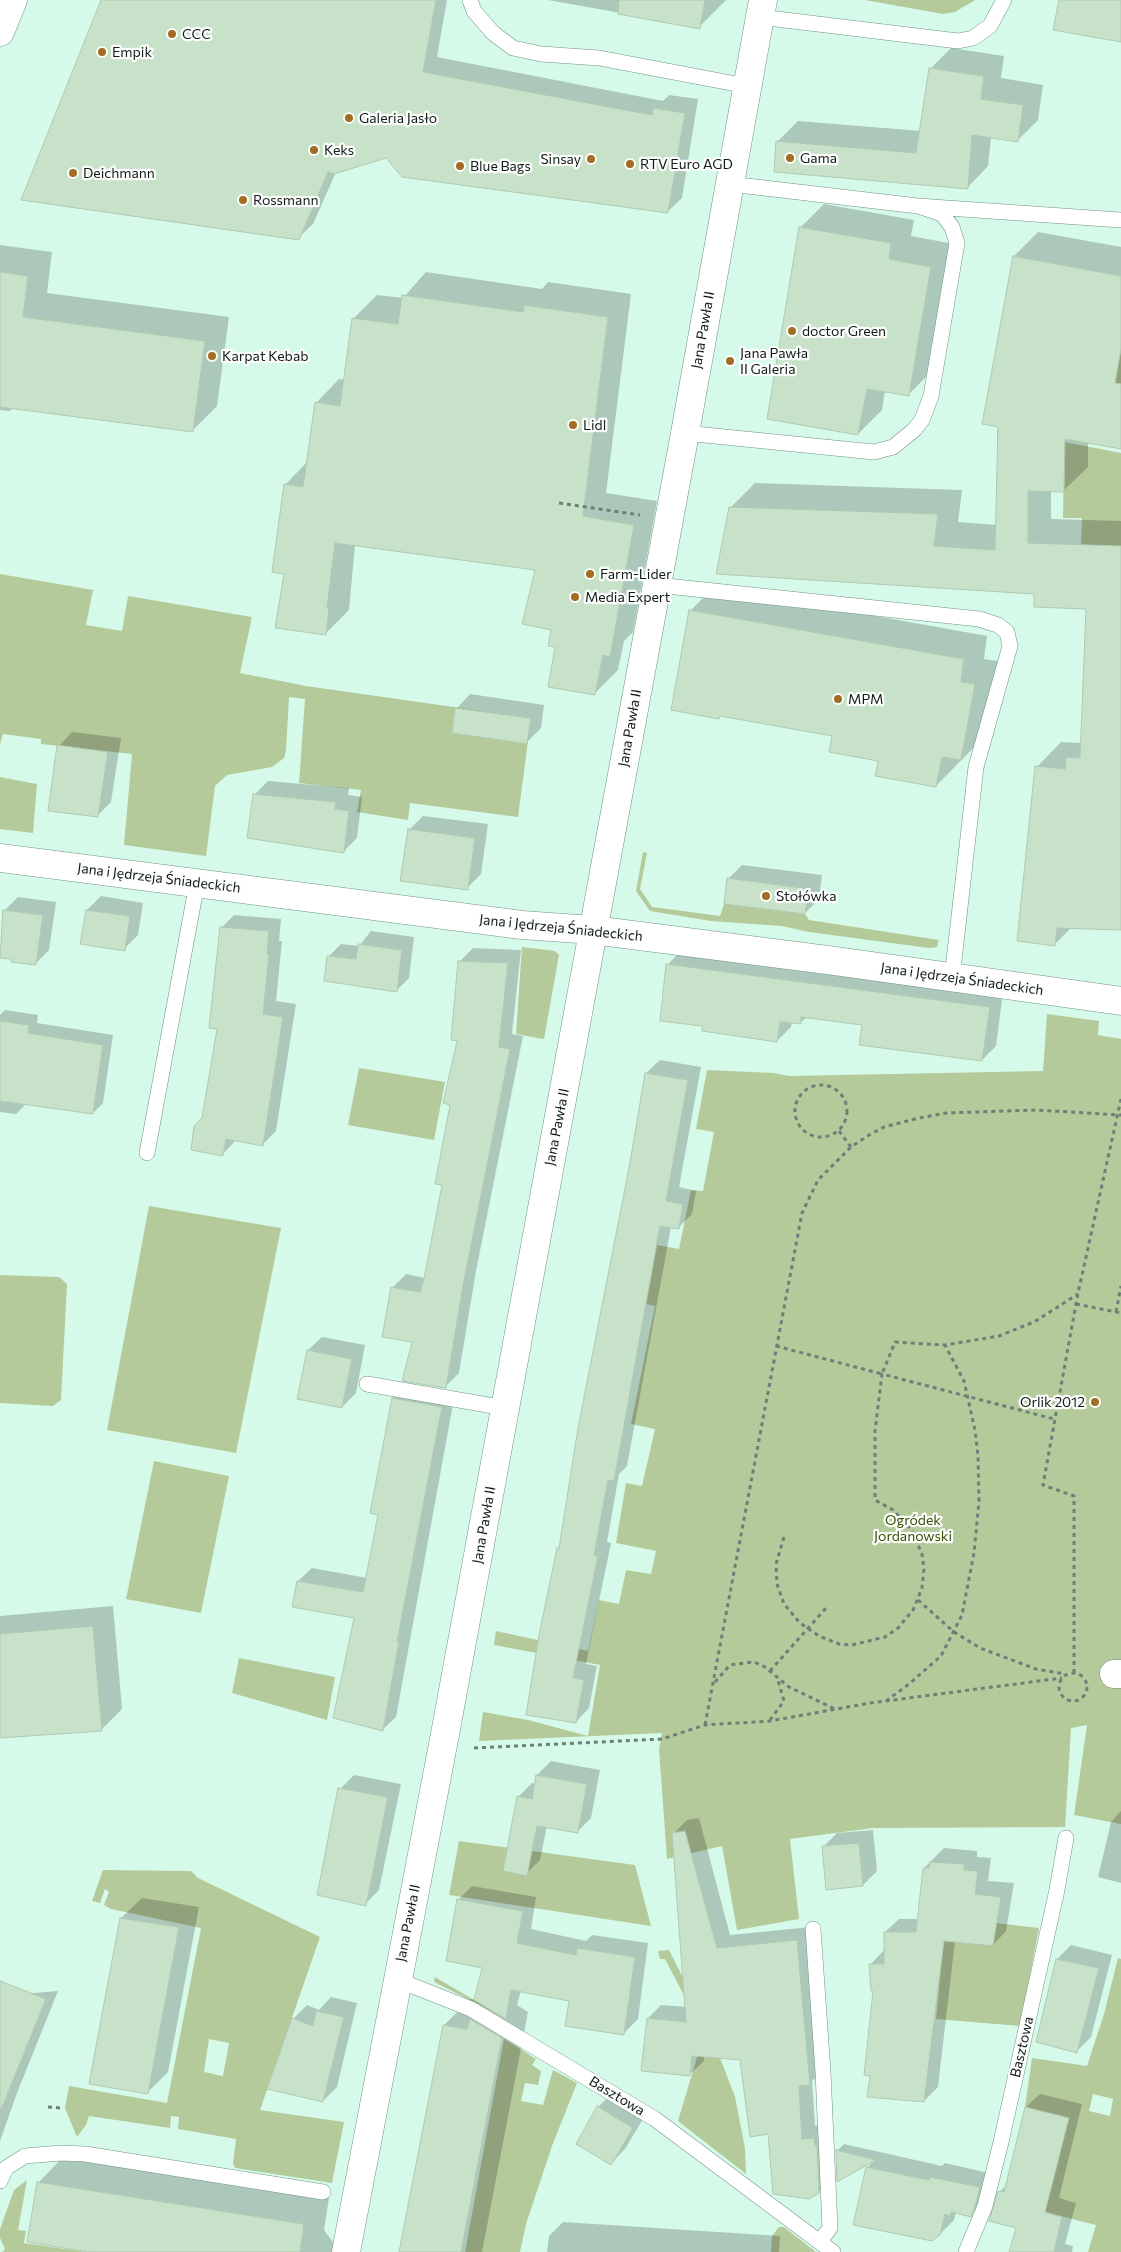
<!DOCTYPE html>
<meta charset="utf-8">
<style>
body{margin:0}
canvas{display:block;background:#d6fae9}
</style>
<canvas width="1121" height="2252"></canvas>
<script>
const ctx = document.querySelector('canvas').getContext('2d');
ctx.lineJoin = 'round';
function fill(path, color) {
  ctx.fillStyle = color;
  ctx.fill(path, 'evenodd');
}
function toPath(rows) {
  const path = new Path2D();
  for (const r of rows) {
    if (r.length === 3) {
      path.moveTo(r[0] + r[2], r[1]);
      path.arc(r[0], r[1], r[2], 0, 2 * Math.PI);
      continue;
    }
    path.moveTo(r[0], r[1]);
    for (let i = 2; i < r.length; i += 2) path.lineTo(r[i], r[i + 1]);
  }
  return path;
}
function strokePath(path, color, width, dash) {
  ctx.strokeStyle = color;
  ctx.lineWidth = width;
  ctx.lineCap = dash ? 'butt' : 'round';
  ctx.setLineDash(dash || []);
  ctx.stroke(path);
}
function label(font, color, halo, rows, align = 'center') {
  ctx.font = font + ' Commissioner,sans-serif';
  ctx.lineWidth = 4.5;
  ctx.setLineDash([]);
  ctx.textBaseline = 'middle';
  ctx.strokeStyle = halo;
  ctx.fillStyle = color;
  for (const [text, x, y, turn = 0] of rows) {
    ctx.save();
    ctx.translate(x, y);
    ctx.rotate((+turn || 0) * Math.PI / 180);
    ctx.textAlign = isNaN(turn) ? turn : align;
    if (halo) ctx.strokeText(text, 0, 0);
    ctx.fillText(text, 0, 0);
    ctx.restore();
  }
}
fill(toPath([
 [865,0,975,0,955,12,943,14],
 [1121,349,1121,384,1115,383],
 [997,429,1121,453,1121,546,1081,545,1082,518,1063,518,1064,462,997,460],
 [0,574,93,590,86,625,122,631,128,596,252,617,240,673,306,686,531,718,518,817,410,803,408,820,357,812,361,790,299,783,305,699,289,697,286,751,284,758,272,767,227,775,215,786,206,856,124,845,132,754,41,744,41,739,3,734,0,744],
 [0,777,37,784,33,833,0,829],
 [643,852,647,853,640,889,652,907,720,916,724,904,805,914,809,920,939,940,938,943,937,947,929,948,809,932,782,926,711,921,650,911,636,891],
 [522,947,555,951,559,955,544,1039,516,1034],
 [1047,1014,1099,1021,1098,1035,1121,1039,1121,1824,1074,1815,1087,1725,1071,1728,1065,1827,873,1828,790,1839,799,1919,737,1930,722,1846,667,1859,659,1749,662,1733,479,1741,483,1712,528,1720,588,1736,600,1665,494,1645,496,1631,588,1651,599,1600,619,1604,626,1570,651,1574,656,1551,616,1543,626,1483,642,1486,655,1429,631,1424,655,1306,646,1304,657,1245,679,1249,691,1190,703,1191,714,1132,696,1129,707,1070,774,1073,789,1076,1043,1071],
 [359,1068,445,1082,434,1140,348,1125],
 [149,1206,281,1228,236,1453,107,1430],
 [0,1275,59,1277,67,1284,61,1400,53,1406,0,1403],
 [154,1461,229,1476,201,1613,126,1599],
 [239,1658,335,1677,327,1720,232,1693],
 [459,1841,635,1865,651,1926,449,1895],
 [103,1870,191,1871,198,1878,320,1937,260,2110,344,2122,332,2183,235,2168,233,2163,236,2139,178,2129,179,2117,171,2116,170,2128,89,2116,86,2125,77,2137,65,2108,69,2086,167,2103,201,1928,111,1909,104,1905,109,1892,105,1889,100,1903,92,1901],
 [209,2039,229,2043,223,2076,204,2072],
 [970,1920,1039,1928,1020,2026,936,2019,944,1937],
 [669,1950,710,2031,735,2097,745,2148,746,2174,678,2121,704,2034,665,1959,660,1959,658,1951],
 [1118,1958,1121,1959,1121,2252,1088,2252,1096,2225,1045,2212,1068,2118,1025,2107,1032,2058,1087,2066,1104,2014],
 [1093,2094,1113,2099,1110,2116,1089,2111],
 [435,1977,496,2013,436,1983,434,1981],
 [504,2039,536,2059,532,2065,541,2071,538,2085,525,2083,521,2101,543,2105,553,2070,577,2083,552,2146,526,2224,520,2252,465,2252],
 [27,2180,18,2230,26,2231,24,2243,86,2252,2,2252,5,2249,0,2238,0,2229,14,2190],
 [779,2227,784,2227,816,2252,771,2252,772,2236]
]), '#b4ca9a');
fill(toPath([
 [103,0,447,0,437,57,663,101,669,95,698,99,682,198,667,212,386,156,336,172,313,224,298,238],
 [548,0,726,0,699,27],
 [951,48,1004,56,1001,78,1043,85,1038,120,1017,141,991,137,988,166,968,187,777,142,798,121,921,131,930,69],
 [824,204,914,220,911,236,954,244,932,371,908,395,885,391,882,410,858,434,800,228],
 [1038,232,1121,247,1121,448,1088,442,1088,467,1063,491,1051,491,1051,519,1121,521,1121,929,1072,927,1055,944,1037,767,1061,742,1082,743,1087,608,730,508,755,483,962,490,958,522,997,525,1014,256],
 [0,245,52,252,47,293,229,317,217,406,192,431,14,407,10,411,0,410],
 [426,272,542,289,548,282,631,294,606,493,657,501,633,632,624,641,618,670,594,694,556,646,536,568,355,545,349,610,325,634,285,573,285,485,308,461,316,403,339,379,345,380,354,318,377,295,403,298],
 [714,587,987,636,984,659,998,661,985,736,936,786,833,735,722,715,719,718,690,611],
 [470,694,544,705,541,728,527,742,454,732,457,708],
 [72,732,121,738,111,802,97,816,59,746],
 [268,781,349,788,348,795,362,797,357,838,343,852,254,795],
 [423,816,488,824,481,874,467,888,409,830],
 [742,865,822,875,819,899,805,913,728,879],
 [101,896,143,903,138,935,124,949,87,910],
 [18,897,56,902,49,950,35,964,0,956,4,911],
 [234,915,281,919,279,941,282,941,276,1001,296,1004,276,1131,263,1144,236,1140,222,1155,203,1118,218,1028,221,928],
 [371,931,414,937,409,978,396,991,328,957,341,944,359,946],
 [473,948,521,950,512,1034,523,1036,476,1271,459,1373,445,1387,413,1341,392,1288,406,1274,425,1278,443,1184,458,1040,460,961],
 [681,951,1003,993,996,1046,982,1060,863,1024,807,1017,800,1023,792,1022,791,1027,777,1041,704,1024,667,965],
 [5,1010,38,1015,37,1023,113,1035,103,1103,93,1113,26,1104,16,1114,0,1112,0,1015],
 [660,1060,701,1067,679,1187,696,1191,692,1214,678,1228,671,1227,627,1466,619,1474,607,1542,611,1543,586,1664,597,1666,589,1708,576,1722,558,1548,560,1546,646,1073],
 [322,1337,365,1345,356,1393,342,1407,308,1350],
 [406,1385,455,1393,396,1717,382,1730,355,1617,298,1581,312,1568,367,1578,380,1514,393,1398],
 [113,1606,122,1709,101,1730,0,1737,0,1616],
 [551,1761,600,1770,591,1818,577,1832,547,1826,540,1860,526,1874,518,1797,532,1783,536,1784,537,1775],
 [354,1775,401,1784,379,1890,365,1904,340,1789],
 [1121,1811,1121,1883,1098,1877,1111,1822],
 [699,1818,730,1935,811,1927,823,2071,812,2081,815,2126,827,2125,832,2178,818,2192,769,2133,741,2059,704,2056,704,2061,690,2074,648,2018,661,2005,687,2007,673,1834,687,1820],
 [873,1830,877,1871,863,1885,823,1847,837,1833],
 [944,1848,977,1851,977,1857,991,1858,988,1881,1014,1883,1006,1931,993,1945,955,1941,938,2087,924,2101,872,2075,874,1990,871,1964,884,1950,885,1932,899,1919,919,1919,924,1868],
 [472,1886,536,1897,531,1929,586,1941,592,1935,648,1943,638,2019,624,2033,570,2000,521,1991,517,2005,528,2012,482,2252,401,2252,444,2025,471,1999,475,2000,483,1967,458,1900],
 [142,1898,199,1907,168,2072,147,2093,121,1918],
 [1071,1945,1112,1955,1091,2037,1077,2051,1037,2041,1057,1959],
 [58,1991,17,2093,0,2141,0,1996],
 [331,1997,357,2003,337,2087,323,2101,293,2019,307,2005,319,2010],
 [612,2093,646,2114,625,2149,611,2163,598,2107],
 [1040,2094,1082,2104,1059,2198,1076,2203,1065,2244,1073,2246,1072,2252,1011,2252,1017,2227,999,2192,1007,2185,1026,2107],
 [844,2144,942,2166,945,2163,993,2174,984,2201,970,2215,956,2212,954,2220,940,2234,867,2168,872,2162,837,2151],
 [64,2156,329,2198,324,2230,340,2252,98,2252,38,2183],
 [563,2222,780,2236,779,2252,547,2252,549,2236]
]), '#0003');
const building = toPath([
 [101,0,436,0,423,72,652,115,653,108,685,113,668,213,402,177,386,158,334,174,328,172,299,240,21,200,101,0],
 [619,0,705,0,700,29,618,14,619,0],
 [1059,0,1121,0,1121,42,1053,30,1059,0],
 [929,68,984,76,981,99,1023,105,1018,142,972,135,968,189,774,172,776,141,916,153,929,68],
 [799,227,891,243,889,259,931,267,909,396,867,389,858,435,767,419,799,227],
 [1013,256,1121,276,1121,349,1115,383,1121,384,1121,449,1065,439,1064,492,1028,491,1028,543,1121,546,1121,930,1057,928,1055,946,1017,941,1035,766,1065,769,1066,757,1080,758,1086,609,1034,607,1034,594,716,574,729,507,938,514,934,546,995,550,998,427,982,424,1013,256],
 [0,272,28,276,23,317,205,341,193,432,0,407,0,272],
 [402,295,523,312,524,305,608,317,583,516,634,525,610,657,603,655,595,695,548,687,555,647,548,646,551,630,522,624,535,570,335,543,327,608,329,608,326,635,275,628,284,574,272,572,284,484,303,487,315,402,340,406,352,318,398,324,402,295],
 [689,610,964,659,961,682,975,684,961,760,942,757,936,787,875,776,878,761,829,752,832,736,720,716,719,719,671,710,689,610],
 [455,708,531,718,527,744,452,733,455,708],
 [57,745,108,752,98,817,48,811,57,745],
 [253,794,336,802,335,809,349,811,344,853,247,838,253,794],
 [408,829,475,838,468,890,400,881,408,829],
 [727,878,809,889,805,914,724,904,727,878],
 [3,910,43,915,36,965,11,962,11,959,0,958,3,910],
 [86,910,130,916,125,951,80,944,86,910],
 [220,927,269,931,267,954,269,954,263,1014,283,1017,263,1146,226,1139,223,1156,191,1150,194,1126,202,1118,217,1029,209,1028,220,927],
 [358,944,402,950,397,992,324,981,327,956,356,959,358,944],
 [458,961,508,963,499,1047,510,1049,463,1286,446,1388,402,1381,412,1342,382,1337,391,1287,420,1292,424,1279,442,1185,435,1184,450,1105,443,1103,457,1041,451,1040,458,961],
 [666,964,990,1007,982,1061,859,1045,862,1025,801,1017,801,1024,780,1022,777,1042,702,1031,702,1026,660,1021,666,964],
 [0,1021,29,1025,28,1033,103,1045,93,1114,0,1101,0,1021],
 [645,1073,688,1080,666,1201,683,1204,679,1229,660,1226,614,1481,608,1480,594,1556,598,1556,573,1678,584,1680,576,1723,526,1715,539,1635,557,1548,559,1548,578,1428,630,1163,645,1073],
 [307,1350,352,1359,342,1408,297,1399,307,1350],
 [392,1398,442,1407,397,1642,399,1642,383,1731,333,1718,354,1618,292,1607,297,1581,363,1592,378,1515,370,1513,392,1398],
 [93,1626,102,1731,0,1738,0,1634,93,1626],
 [536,1775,587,1784,578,1833,537,1826,527,1876,503,1871,517,1796,532,1799,536,1775],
 [338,1788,388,1797,366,1906,317,1895,338,1788],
 [685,1831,717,1948,797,1940,810,2085,799,2086,802,2139,814,2138,815,2145,817,2145,819,2193,809,2199,773,2194,768,2134,750,2137,740,2060,692,2056,690,2076,641,2071,647,2018,686,2022,672,1833,685,1831],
 [859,1843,863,1886,826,1890,822,1846,859,1843],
 [930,1862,964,1864,964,1870,978,1871,975,1894,1001,1897,993,1946,944,1941,924,2102,867,2097,870,2076,864,2075,873,1991,871,1991,869,1964,884,1964,884,1932,916,1932,923,1868,929,1868,930,1862],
 [457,1899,523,1911,517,1943,576,1955,577,1948,635,1957,624,2035,565,2026,569,2001,511,1990,506,2019,474,2000,482,1968,446,1961,457,1899],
 [120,1918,179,1927,148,2094,89,2084,120,1918],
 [1056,1959,1099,1968,1077,2053,1036,2042,1056,1959],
 [0,1981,46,1999,1,2110,0,2110,0,1981],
 [316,2011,344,2017,323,2102,267,2089,292,2018,313,2026,316,2011],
 [470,2019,502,2038,461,2252,399,2252,443,2025,467,2029,470,2019],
 [597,2106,633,2128,611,2165,576,2144,597,2106],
 [1025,2107,1069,2118,1045,2212,1062,2217,1054,2252,1009,2252,1016,2228,989,2221,998,2191,1004,2192,1025,2107],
 [836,2150,876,2160,837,2182,836,2150],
 [866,2167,929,2180,930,2177,980,2187,976,2203,971,2217,951,2212,950,2216,945,2214,940,2235,932,2241,853,2225,866,2167],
 [37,2182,304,2224,300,2252,89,2252,27,2242,37,2182]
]);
fill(building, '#c8e2ca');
strokePath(building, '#b0c9b1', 1);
const lane = toPath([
 [470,0,474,11,493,33,513,48,541,54,599,58,747,86],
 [760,17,958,41,973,38,990,26,1004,0],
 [730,184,918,206,1121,220],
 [685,433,874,452,893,447,914,430,922,420,931,396,957,243,952,227,942,214,918,206],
 [657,585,979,619,998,625,1007,632,1010,646,976,767,952,978],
 [147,1153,197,883],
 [367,1384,505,1408],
 [813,1929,823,2072,830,2228,820,2241],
 [398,1980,471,2009,655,2119,833,2252],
 [0,2181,6,2168,25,2156,61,2153,85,2154,323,2192],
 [966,2252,985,2206,1001,2142,1057,1890,1066,1838]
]);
const street = toPath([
 [0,32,13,0],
 [0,858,522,925,593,930,835,961,1121,1001],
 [1114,1674,1121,1674],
 [346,2252,445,1734,685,433,763,0]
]);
strokePath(lane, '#729384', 16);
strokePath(street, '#729384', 29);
strokePath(toPath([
 [559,503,640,515],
 [821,1111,26],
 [839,1131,851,1147],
 [1076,1304,1121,1313],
 [1116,1312,1121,1286],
 [776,1346,882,1374,895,1342,945,1345,999,1336,1034,1322,1078,1294],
 [784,1537,776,1564,777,1584,784,1604,800,1623,819,1636,839,1644,852,1645,885,1637,898,1628,913,1610,922,1588,924,1569,922,1554,911,1529,893,1510,875,1500,875,1431,882,1374,1054,1419],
 [918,1600,954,1632,980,1648,1036,1669,1065,1674],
 [770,1671,826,1608],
 [1073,1687,14],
 [1074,1673,1074,1496,1043,1485,1078,1293,1121,1099],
 [715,1682,730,1665,754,1662,765,1667,789,1687,835,1709],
 [886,1701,909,1684,941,1656,962,1615,974,1553,979,1501,978,1456,975,1430,964,1381,945,1345],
 [770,1720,784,1701,777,1677],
 [705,1725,802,1213,818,1180,851,1147,869,1135,884,1127,919,1118,946,1113,1036,1110,1121,1115],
 [474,1748,662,1739,705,1725,770,1721,870,1703,1062,1678],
 [48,2107,61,2108]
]), '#698176', 3, [4, 4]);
strokePath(lane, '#fff', 15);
strokePath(street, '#fff', 28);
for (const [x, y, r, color] of [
 [172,34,5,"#a06d23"],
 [102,52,5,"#a06d23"],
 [349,118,5,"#a06d23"],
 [314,150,5,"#a06d23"],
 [790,158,5,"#a06d23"],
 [591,159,5,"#a06d23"],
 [630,164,5,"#a06d23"],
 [460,166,5,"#a06d23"],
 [73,173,5,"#a06d23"],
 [243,200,5,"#a06d23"],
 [792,331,5,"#a06d23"],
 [212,356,5,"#a06d23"],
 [730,361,5,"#a06d23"],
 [573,425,5,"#a06d23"],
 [590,574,5,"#a06d23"],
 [575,597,5,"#a06d23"],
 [838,699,5,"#a06d23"],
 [766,896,5,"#a06d23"],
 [1095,1402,5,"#a06d23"]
]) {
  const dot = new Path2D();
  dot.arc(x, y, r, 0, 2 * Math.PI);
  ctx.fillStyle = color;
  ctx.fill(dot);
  strokePath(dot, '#fdfdfd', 2);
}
label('14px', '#0f1c16', '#fdfdfd', [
 ["CCC",182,34],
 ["Empik",112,52],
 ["Galeria Jasło",359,118],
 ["Keks",324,150],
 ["Gama",800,158],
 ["Sinsay",581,159,"right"],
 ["RTV Euro AGD",640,164],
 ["Blue Bags",470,166],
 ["Deichmann",83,173],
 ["Rossmann",253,200],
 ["doctor Green",802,331],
 ["Jana Pawła",740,353],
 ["II Galeria",740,369],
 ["Karpat Kebab",222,356],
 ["Lidl",583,425],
 ["Farm-Lider",600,574],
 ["Media Expert",585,597],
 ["MPM",848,699],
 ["Stołówka",776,896],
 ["Orlik 2012",1085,1402,"right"]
], 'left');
label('14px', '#0f1c16', '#fdfdfd', [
 ["Jana Pawła II",703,330,-80],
 ["Jana Pawła II",630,728,-80],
 ["Jana i Jędrzeja Śniadeckich",159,878,7],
 ["Jana i Jędrzeja Śniadeckich",561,928,6],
 ["Jana i Jędrzeja Śniadeckich",962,979,8],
 ["Jana Pawła II",557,1127,-79],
 ["Jana Pawła II",484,1525,-80],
 ["Jana Pawła II",408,1923,-79],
 ["Basztowa",1022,2047,-77],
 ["Basztowa",617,2096,31]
]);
label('14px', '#365100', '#fdfdfd', [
 ["Ogródek",913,1520],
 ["Jordanowski",913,1536]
]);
</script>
